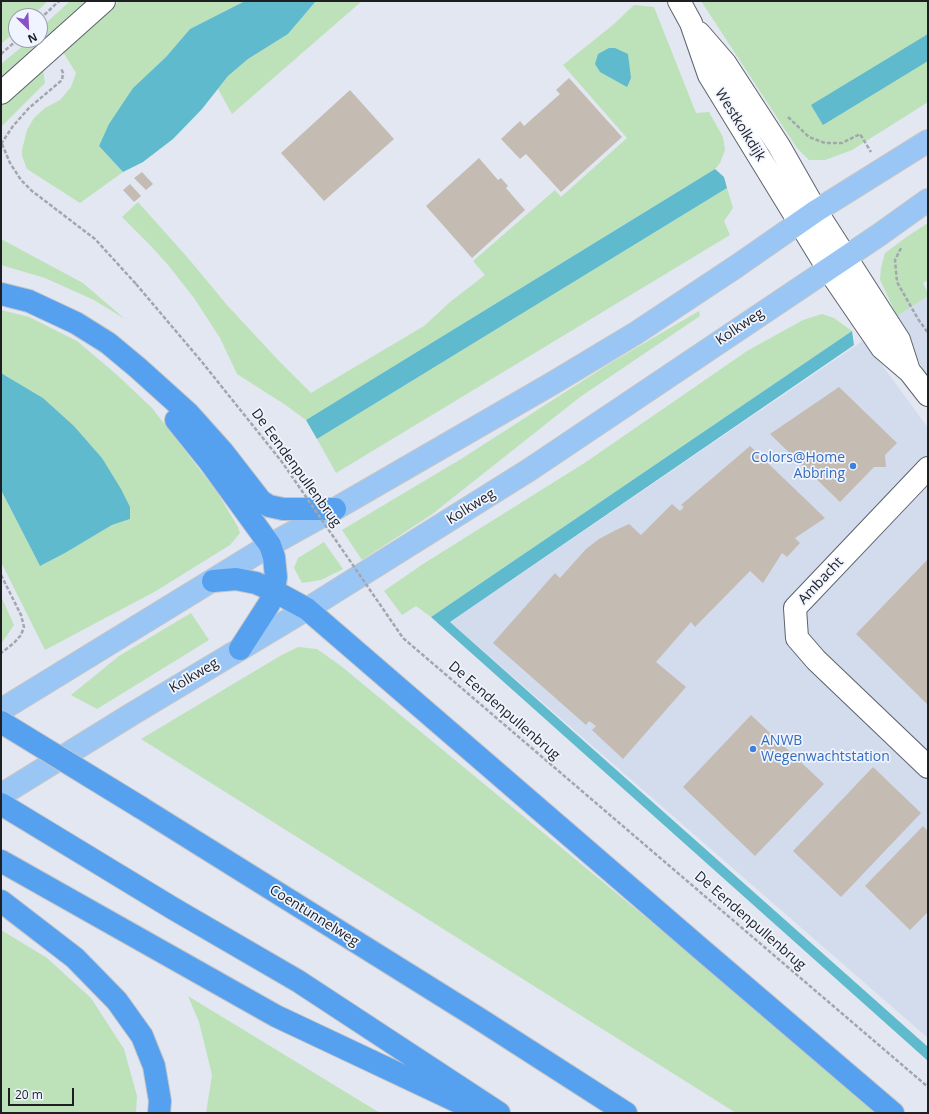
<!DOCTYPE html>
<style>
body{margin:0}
#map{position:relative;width:929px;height:1114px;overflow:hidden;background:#e2e7f1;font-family:"Open Sans",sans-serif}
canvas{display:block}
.frame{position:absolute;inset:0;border:2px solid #1d1f23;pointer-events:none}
.north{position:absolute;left:8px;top:8px;width:40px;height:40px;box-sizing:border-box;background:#eff4ff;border:1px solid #9b9fa7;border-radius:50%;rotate:156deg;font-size:11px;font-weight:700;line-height:16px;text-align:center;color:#1d1f23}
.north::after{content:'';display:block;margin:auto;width:14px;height:18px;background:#8a50c7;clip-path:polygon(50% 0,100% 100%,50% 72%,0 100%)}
.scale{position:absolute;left:8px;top:1088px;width:66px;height:18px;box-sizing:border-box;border:2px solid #1d1f23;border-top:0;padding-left:5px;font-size:12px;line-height:14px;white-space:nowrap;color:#1d1f23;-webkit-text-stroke:3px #eff4ff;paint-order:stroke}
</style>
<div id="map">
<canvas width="929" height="1114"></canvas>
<div class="frame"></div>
<div class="north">N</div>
<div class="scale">20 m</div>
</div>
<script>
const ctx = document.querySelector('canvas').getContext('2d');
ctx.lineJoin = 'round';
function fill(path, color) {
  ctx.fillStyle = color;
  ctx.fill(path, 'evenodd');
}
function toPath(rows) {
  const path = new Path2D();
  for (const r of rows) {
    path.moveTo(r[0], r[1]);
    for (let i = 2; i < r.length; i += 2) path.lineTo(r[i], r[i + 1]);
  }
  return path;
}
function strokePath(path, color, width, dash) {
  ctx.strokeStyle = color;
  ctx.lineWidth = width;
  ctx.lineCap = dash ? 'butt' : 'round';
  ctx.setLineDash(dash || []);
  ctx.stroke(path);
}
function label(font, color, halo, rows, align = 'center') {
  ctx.font = font + ' "Open Sans",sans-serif';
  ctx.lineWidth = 3.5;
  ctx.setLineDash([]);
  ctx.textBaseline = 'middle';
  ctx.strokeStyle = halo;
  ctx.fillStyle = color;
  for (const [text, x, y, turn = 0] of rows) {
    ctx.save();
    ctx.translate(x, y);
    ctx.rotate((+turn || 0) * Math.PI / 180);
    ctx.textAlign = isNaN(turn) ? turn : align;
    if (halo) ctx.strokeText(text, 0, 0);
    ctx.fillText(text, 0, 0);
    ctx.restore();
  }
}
fill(toPath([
 [928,296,928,380,897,316],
 [864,340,928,428,928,1038,450,622]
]), '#d3dced');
fill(toPath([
 [1,1,48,1,32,16,16,16,16,31,1,44],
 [70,1,86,1,48,35,44,30,44,25],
 [119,1,245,1,190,29,166,57,133,88,99,146,123,172,80,203,27,169,22,156,22,150,27,130,34,118,45,108,60,100,71,87,76,73,63,52],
 [316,1,362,1,232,114,218,89,228,76,248,59,288,34],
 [701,1,928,1,928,102,852,150,825,160,809,160,797,148],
 [634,5,654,7,696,113,709,112,723,137,725,150,720,163,715,169,306,420,284,404,237,374,220,338,194,298,168,265,151,246,122,217,138,202,188,258,227,305,279,361,311,393,424,326,450,302,485,275,473,261,555,190,561,197,627,138,563,65,614,24],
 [30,40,34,40,37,44,1,77,1,64],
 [43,69,45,83,1,127,1,101],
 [727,188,733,208,724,221,730,235,336,473,317,439],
 [928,223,928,280,923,283,928,293,928,296,897,316,880,280,881,268,885,253,908,236],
 [1,239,83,283,125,319,94,300,45,278,1,265],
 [1,310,29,317,77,341,116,374,152,408,217,492,238,527,240,533,230,545,156,591,45,650,1,562,1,490,40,566,65,553,112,525,130,519,102,458,74,426,43,398,1,373],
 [699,311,700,316,580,397,431,515,362,560,342,530,461,459,612,362],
 [822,314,834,318,852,331,431,617,416,606,402,615,384,591,423,564,586,462,747,351,803,320],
 [324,542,343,569,321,580,302,583,294,568,298,558],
 [1,596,14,625,1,644],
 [191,613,209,640,97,709,71,695,119,656],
 [298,647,317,649,341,666,883,1113,736,1113,141,739,280,656],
 [1,930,47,958,91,998,124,1049,137,1096,136,1113,1,1113],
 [188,996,380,1113,206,1113,212,1075,199,1022]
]), '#bde2b9');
fill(toPath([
 [245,1,316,1,288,34,248,59,228,76,202,109,173,139,143,162,123,172,99,146,109,124,133,88,166,57,190,29],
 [928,34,928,61,823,125,811,105],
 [609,48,615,48,628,54,631,78,627,87,600,72,595,64,598,54],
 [715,169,724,177,727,188,317,439,306,420],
 [852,331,854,345,450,622,928,1047,928,1061,431,617],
 [1,373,43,398,74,426,102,458,121,489,130,507,130,519,112,525,65,553,40,566,1,490]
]), '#5fbacd');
fill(toPath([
 [569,78,622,137,561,192,526,154,520,159,501,139,520,121,524,126,560,94,556,90],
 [350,90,394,139,324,201,281,153],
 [479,158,498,180,501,178,508,186,506,188,525,210,472,258,426,206],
 [142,172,153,184,146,190,134,178],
 [130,184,141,196,134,202,123,190],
 [839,387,897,443,885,455,886,467,874,467,840,502,770,434],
 [750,446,825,518,795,538,800,543,787,557,782,553,763,583,750,571,695,627,691,622,656,662,686,687,623,759,592,730,596,726,589,721,586,725,493,643,555,573,560,578,586,549,599,539,616,530,629,524,641,535,672,504,680,511,684,507,681,505],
 [928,559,928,705,856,634],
 [751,715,824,784,755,856,683,787],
 [873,767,921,813,841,897,793,851],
 [923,826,928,831,928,912,910,930,865,886]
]), '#c4bbb3');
const minor = toPath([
 [679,1,691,23,709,75,828,269,882,348,910,372,928,395],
 [699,33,725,63,779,146,816,211,899,340,909,371],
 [1,93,104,1],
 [928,468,795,608,797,638,816,660,928,767]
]);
const major = toPath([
 [1,710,270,545,335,509,553,383,636,333,737,266,816,211,928,141],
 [1,795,132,714,307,609,529,470,879,235,928,200]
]);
const highway = toPath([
 [1,294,29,301,76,323,108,343,138,368,189,414,223,452,261,501,269,506,283,509,335,509],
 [176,420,209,461,270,545,274,557,276,577,274,591,269,604,240,649],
 [213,581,236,579,256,583,274,591,307,609,701,949,893,1113],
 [1,804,174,909,298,981,499,1113],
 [140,807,478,1018,626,1113],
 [1,861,276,1016,471,1108],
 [1,901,75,958,117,1001,142,1036,154,1066,160,1101,159,1113]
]);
strokePath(minor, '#5e636c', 24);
strokePath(major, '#c4c5c6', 24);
strokePath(highway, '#c4c5c6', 24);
strokePath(toPath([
 [40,19,59,1],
 [1,54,17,40],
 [788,117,809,137,825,143,842,143,860,134,871,152],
 [1,144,13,126,29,108,62,80,63,73,61,68],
 [2,144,10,163,21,180,32,191,95,239,136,284],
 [901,248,895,260,897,282,918,319,928,333],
 [1,575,21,615,24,627,21,635,14,643,1,653]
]), '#a2a6ae', 2.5, [4, 2]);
strokePath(minor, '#fff', 22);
strokePath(major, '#9ac6f6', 22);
strokePath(highway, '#56a0f0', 22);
const highwayBridge = toPath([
 [1,722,140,807]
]);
strokePath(highwayBridge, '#c4c5c6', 24, []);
strokePath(toPath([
 [136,284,202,362,282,462,403,638,928,1087]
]), '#a2a6ae', 2.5, [4, 2]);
strokePath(highwayBridge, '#56a0f0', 22);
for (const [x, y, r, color] of [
 [853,466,4,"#3f7fe0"],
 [753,749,4,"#3f7fe0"]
]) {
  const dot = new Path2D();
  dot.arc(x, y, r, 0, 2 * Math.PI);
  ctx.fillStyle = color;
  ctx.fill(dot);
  strokePath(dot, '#eff4ff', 1.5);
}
label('14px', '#1d1f23', '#eff4ff', [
 ["Westkolkdijk",740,125,58],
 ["Kolkweg",740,327,-34],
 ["De Eendenpullenbrug",296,468,54],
 ["Kolkweg",471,507,-32],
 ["Ambacht",821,581,-47],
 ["Kolkweg",194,676,-31],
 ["De Eendenpullenbrug",504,711,41],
 ["Coentunnelweg",314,916,32],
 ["De Eendenpullenbrug",750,921,41]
]);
label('14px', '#366cbe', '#eff4ff', [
 ["Colors@Home",845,458],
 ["Abbring",845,474],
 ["ANWB",761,741,"left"],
 ["Wegenwachtstation",761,757,"left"]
], 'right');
</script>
